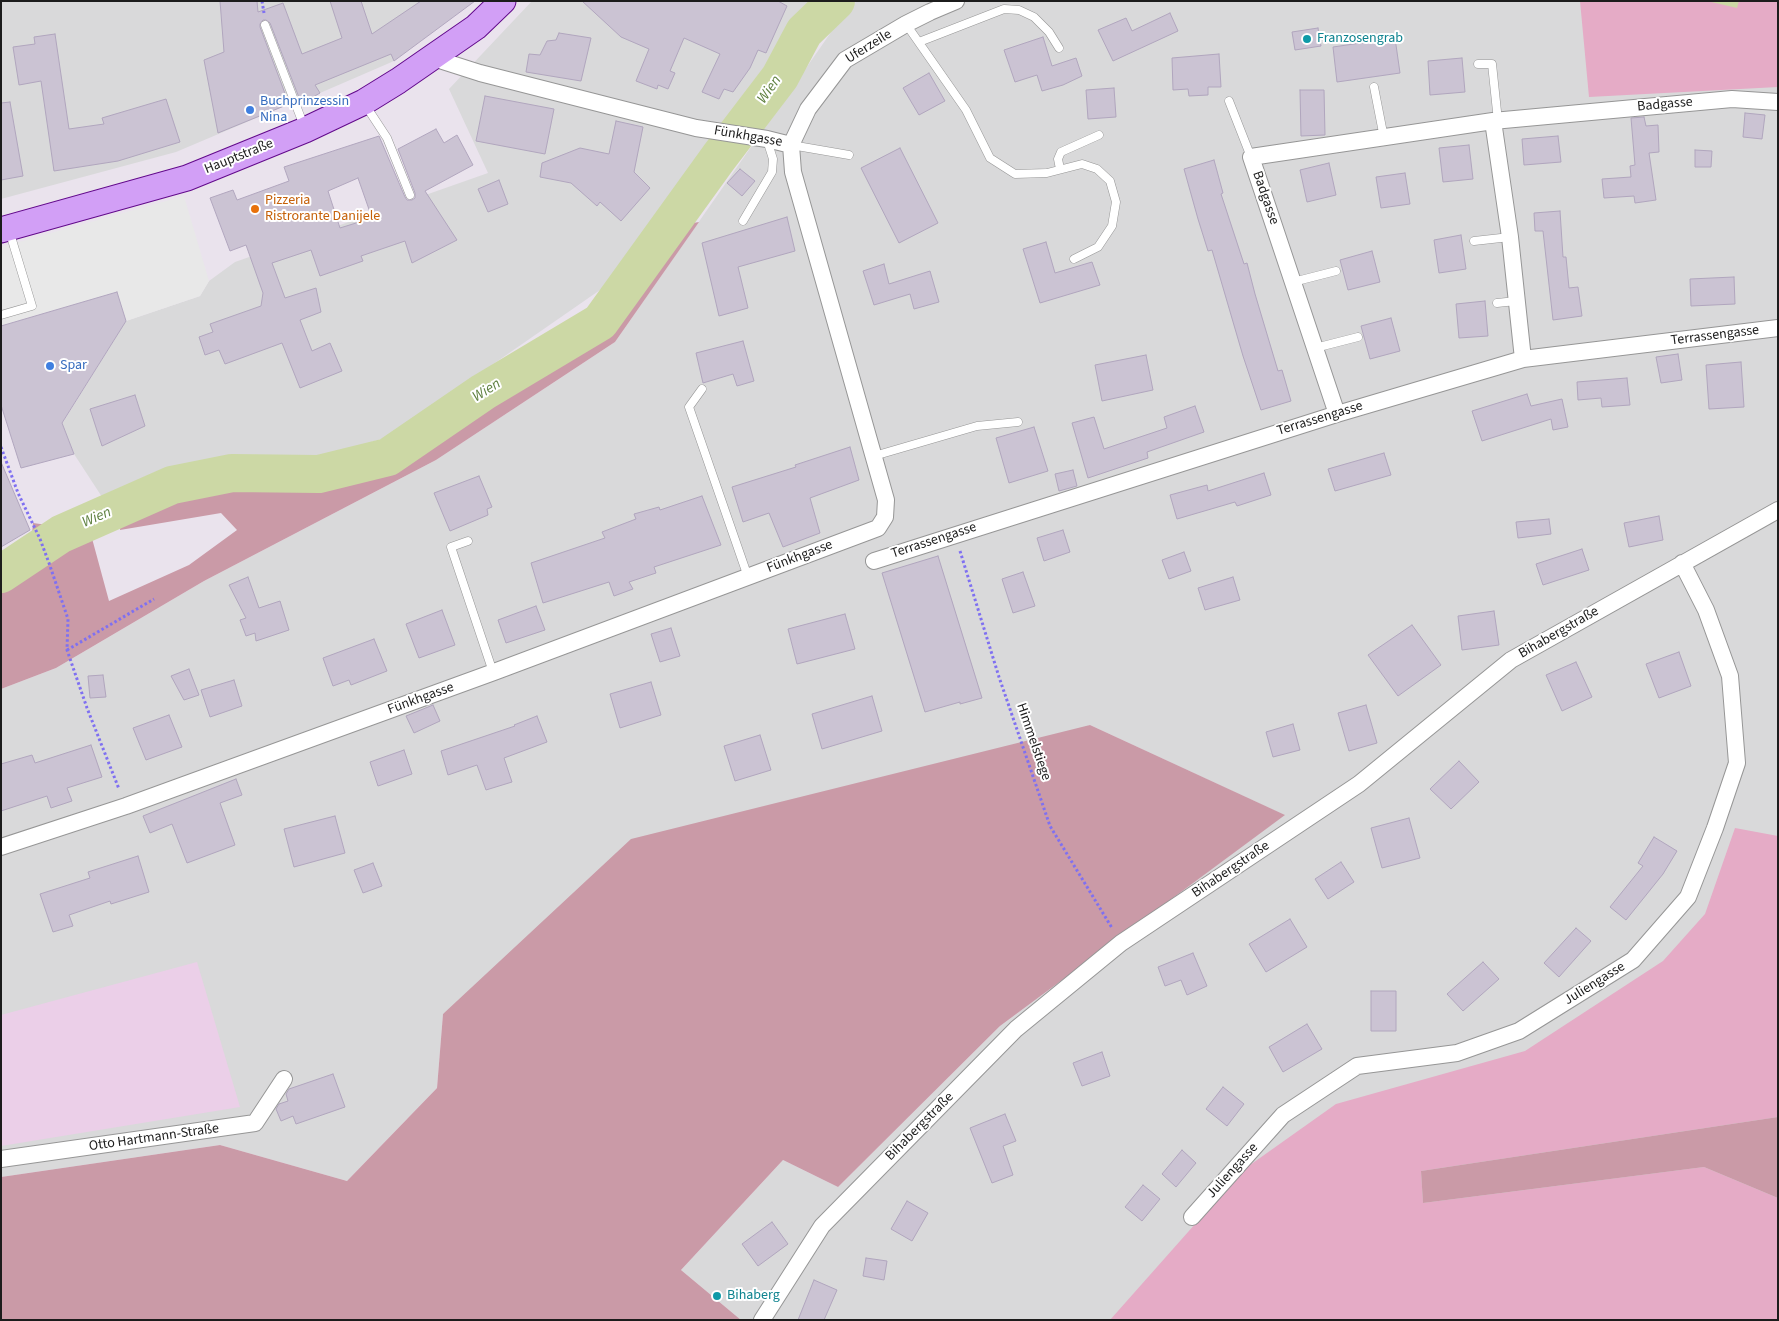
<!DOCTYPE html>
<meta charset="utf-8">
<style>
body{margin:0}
#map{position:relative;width:1779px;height:1321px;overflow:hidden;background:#eae3ed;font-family:"Source Sans 3",sans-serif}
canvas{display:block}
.frame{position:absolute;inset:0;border:2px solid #1c1c1c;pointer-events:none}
</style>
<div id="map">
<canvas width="1779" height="1321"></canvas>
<div class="frame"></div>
</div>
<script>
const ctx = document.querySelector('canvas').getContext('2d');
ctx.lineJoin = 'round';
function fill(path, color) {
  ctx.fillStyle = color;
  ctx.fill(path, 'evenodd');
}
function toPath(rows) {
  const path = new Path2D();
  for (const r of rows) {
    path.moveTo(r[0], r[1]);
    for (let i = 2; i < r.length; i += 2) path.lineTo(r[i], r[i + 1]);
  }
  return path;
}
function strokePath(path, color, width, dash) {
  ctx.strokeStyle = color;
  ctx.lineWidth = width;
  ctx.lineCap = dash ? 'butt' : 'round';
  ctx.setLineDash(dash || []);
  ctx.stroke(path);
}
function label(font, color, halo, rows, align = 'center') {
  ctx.font = font + ' "Source Sans 3",sans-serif';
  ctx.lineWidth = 4;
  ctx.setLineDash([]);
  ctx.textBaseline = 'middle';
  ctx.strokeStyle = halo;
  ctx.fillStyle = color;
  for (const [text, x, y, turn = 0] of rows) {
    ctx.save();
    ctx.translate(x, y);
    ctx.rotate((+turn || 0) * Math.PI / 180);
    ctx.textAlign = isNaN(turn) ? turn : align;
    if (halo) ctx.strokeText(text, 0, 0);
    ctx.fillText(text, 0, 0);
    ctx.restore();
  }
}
fill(toPath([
 [1,1,473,1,394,61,320,93,303,103,287,105,176,152,1,199],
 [532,1,816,1,821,3,730,115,613,281,388,437,316,459,185,464,104,500,74,454,62,424,126,321,200,296,209,281,235,262,488,173,449,89],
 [858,1,1778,1,1778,1320,741,1320,681,1270,783,1160,838,1187,1000,1026,1284,815,1090,725,443,1014,437,1088,347,1181,220,1145,1,1177,1,689,56,668,204,581,436,460,615,342,850,5]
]), '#d9d9da');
fill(toPath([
 [197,962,240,1107,1,1146,1,1015]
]), '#ebcfe8');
fill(toPath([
 [1580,1,1778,1,1778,87,1589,97],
 [1735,828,1778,836,1778,1117,1421,1171,1423,1203,1704,1167,1778,1198,1778,1320,1110,1320,1243,1170,1336,1104,1525,1051,1663,961,1705,914]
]), '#e5abc6');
fill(toPath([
 [699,222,615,342,436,460,204,581,56,668,1,689,1,557,32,535,33,523,90,531,109,601,189,565,237,530,221,513,120,530,121,518,183,487,314,486,390,460,493,394,597,333,681,225],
 [1090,725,1285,815,1000,1026,838,1187,783,1160,681,1270,741,1320,1,1320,1,1177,220,1145,347,1181,437,1088,443,1014,631,839],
 [1778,1117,1778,1198,1704,1167,1423,1203,1421,1171]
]), '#ca9aa7');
fill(toPath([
 [184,196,209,281,200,296,126,321,117,292,1,326,1,247]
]), '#e8e8e8');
fill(toPath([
 [1707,1,1739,1,1737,8]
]), '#ccd8a5');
strokePath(toPath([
 [829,1,834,3]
]), '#ccd8a5', 6);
strokePath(toPath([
 [1,574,61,534,172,485,232,473,319,474,388,457,483,392,600,322,719,157,780,77,804,32,836,1]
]), '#ccd8a5', 38);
const building = toPath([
 [220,1,257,1,258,12,283,3,302,54,342,38,330,1,361,1,372,34,421,1,475,1,394,61,391,54,315,85,320,93,303,103,301,99,300,100,270,23,266,20,263,20,260,24,260,27,289,104,218,133,204,60,224,52,220,1],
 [582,1,778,1,787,6,766,53,758,50,750,68,733,92,724,89,719,99,702,92,720,54,684,38,670,71,675,73,668,89,658,85,657,89,636,81,649,49,621,37,582,1],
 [1170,13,1178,31,1113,61,1098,30,1126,18,1132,31,1170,13],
 [1318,28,1321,46,1295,50,1292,32,1318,28],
 [559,33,591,38,581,81,526,72,529,54,540,55,547,41,556,40,559,33],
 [55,34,69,129,104,124,102,118,166,99,180,142,118,161,54,171,41,81,19,85,13,47,35,44,34,37,55,34],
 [1043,37,1052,66,1076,58,1082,76,1063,85,1042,91,1037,75,1015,82,1004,50,1043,37],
 [1395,38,1400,73,1337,82,1333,47,1395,38],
 [1219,54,1221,87,1208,87,1208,95,1189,96,1188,89,1173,90,1172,58,1219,54],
 [1462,58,1465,92,1430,95,1428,61,1462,58],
 [929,73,945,101,919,115,903,88,929,73],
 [1114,88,1116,117,1088,119,1086,90,1114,88],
 [1300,90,1324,90,1325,135,1301,136,1300,90],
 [485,96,554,109,545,154,476,141,485,96],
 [10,102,23,176,1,180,1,103,10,102],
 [1745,113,1765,115,1762,139,1743,137,1745,113],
 [1644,117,1646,126,1658,125,1659,152,1649,153,1656,200,1635,203,1634,196,1604,198,1602,179,1631,177,1630,166,1635,165,1631,118,1644,117],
 [616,121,643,127,634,172,650,188,621,221,600,202,597,206,571,183,540,177,542,163,580,148,609,154,616,121],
 [436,129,444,143,457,135,473,165,425,191,457,240,412,263,405,241,361,256,363,261,320,276,311,250,272,263,285,298,316,288,321,312,300,320,312,351,330,343,342,371,300,388,282,343,225,364,219,350,205,355,199,337,213,332,210,324,261,306,263,293,246,245,230,251,210,198,233,190,237,200,289,181,284,167,379,136,405,197,407,200,412,200,415,198,415,193,398,149,436,129],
 [358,178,372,218,340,228,328,191,358,178],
 [1558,136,1561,162,1524,165,1522,139,1558,136],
 [1469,145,1473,179,1443,182,1439,148,1469,145],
 [900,148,938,223,899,243,861,168,900,148],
 [1695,150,1712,151,1711,167,1695,167,1695,150],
 [1214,160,1223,193,1221,194,1244,264,1247,263,1255,294,1278,371,1282,370,1291,401,1261,410,1243,356,1212,250,1208,251,1198,219,1184,169,1214,160],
 [1329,163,1336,195,1307,202,1300,170,1329,163],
 [740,169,755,181,742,196,727,183,740,169],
 [1405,173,1410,204,1381,208,1376,177,1405,173],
 [499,180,508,204,488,212,478,189,499,180],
 [1560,211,1563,257,1566,257,1569,288,1578,287,1582,316,1553,320,1543,231,1535,231,1534,213,1560,211],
 [787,217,795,251,738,267,748,308,719,316,702,243,787,217],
 [1461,235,1466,269,1439,273,1434,240,1461,235],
 [1046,242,1055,273,1092,262,1100,285,1040,303,1023,249,1046,242],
 [1372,251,1380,282,1348,290,1340,260,1372,251],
 [884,264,889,284,930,271,939,302,914,309,910,294,874,305,863,271,884,264],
 [1734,277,1735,304,1691,306,1690,279,1734,277],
 [117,292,126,321,62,423,74,454,21,468,1,405,1,326,117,292],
 [1485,301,1488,336,1459,338,1456,304,1485,301],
 [1391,318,1400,351,1370,359,1361,326,1391,318],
 [743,341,754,381,737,386,733,374,703,383,696,353,743,341],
 [1678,354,1682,380,1661,383,1656,357,1678,354],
 [1146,355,1153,390,1102,401,1095,365,1146,355],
 [1741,362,1744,407,1709,409,1706,365,1741,362],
 [1627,378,1630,405,1602,407,1601,398,1578,400,1577,382,1627,378],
 [1527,394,1531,406,1562,399,1568,427,1553,430,1551,419,1482,441,1472,411,1527,394],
 [135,395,145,426,102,446,90,409,135,395],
 [1195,406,1204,432,1147,452,1148,458,1088,478,1072,423,1094,417,1104,449,1167,428,1164,417,1195,406],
 [1034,427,1048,471,1009,483,996,438,1034,427],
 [850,447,859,480,810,498,820,533,783,547,769,513,743,522,732,487,796,467,795,465,850,447],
 [1384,453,1391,475,1335,491,1328,469,1384,453],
 [1,462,30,530,1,547,1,462],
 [1073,470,1077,486,1059,491,1055,474,1073,470],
 [1264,473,1271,495,1237,506,1235,502,1177,519,1170,495,1207,485,1208,491,1264,473],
 [479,476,492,507,487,509,488,515,450,531,434,493,479,476],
 [702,496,721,545,654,567,656,573,629,582,633,589,614,596,609,582,543,603,531,563,605,538,602,532,636,519,634,514,659,507,660,510,702,496],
 [1659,516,1663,540,1629,547,1624,523,1659,516],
 [1549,519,1551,534,1518,538,1516,522,1549,519],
 [1063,530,1070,552,1044,561,1037,538,1063,530],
 [1582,549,1589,570,1543,585,1536,564,1582,549],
 [1184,552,1191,571,1169,579,1162,560,1184,552],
 [938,556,982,698,960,704,960,702,925,712,882,573,938,556],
 [1023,572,1035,606,1013,613,1002,579,1023,572],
 [248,577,259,608,280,601,289,630,256,641,255,633,246,636,240,620,246,618,229,585,248,577],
 [1233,577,1240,600,1205,610,1198,588,1233,577],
 [536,606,545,630,506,643,498,620,536,606],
 [442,610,455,645,419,658,406,624,442,610],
 [1494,611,1499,645,1462,650,1458,616,1494,611],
 [845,614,855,649,797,664,788,629,845,614],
 [1412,625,1441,665,1398,696,1368,655,1412,625],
 [671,628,680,656,660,662,651,634,671,628],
 [374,639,387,671,351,685,349,680,333,686,323,658,374,639],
 [1679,652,1691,686,1659,698,1646,664,1679,652],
 [1576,662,1592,697,1562,711,1546,675,1576,662],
 [189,669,199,695,184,700,171,676,189,669],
 [103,675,106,697,90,698,88,676,103,675],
 [234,680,242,706,210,717,201,690,234,680],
 [651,682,661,715,620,728,610,694,651,682],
 [872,696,882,731,822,749,812,714,872,696],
 [433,705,440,721,414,733,406,716,433,705],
 [1366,705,1377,743,1349,751,1338,713,1366,705],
 [169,715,182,747,146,760,133,728,169,715],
 [537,716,547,742,504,758,512,782,486,790,477,765,448,775,441,751,515,726,514,725,537,716],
 [1293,724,1300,750,1273,757,1266,732,1293,724],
 [760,735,771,770,735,781,724,746,760,735],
 [91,745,102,777,67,788,72,801,51,808,47,796,1,811,1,764,32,755,35,763,91,745],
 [404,750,412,774,378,786,370,762,404,750],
 [1459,761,1479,782,1451,809,1430,789,1459,761],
 [236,779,242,795,220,803,235,845,187,863,172,824,150,833,143,816,236,779],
 [335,816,345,853,294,867,284,829,335,816],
 [1409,818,1420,858,1382,868,1371,828,1409,818],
 [1654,837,1677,851,1663,874,1626,920,1610,907,1643,866,1638,863,1654,837],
 [138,856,149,892,111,904,110,901,69,915,73,926,53,932,40,894,90,878,88,872,138,856],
 [1341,862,1354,882,1328,899,1315,879,1341,862],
 [373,863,382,886,363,893,354,870,373,863],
 [1290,919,1307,947,1266,972,1249,944,1290,919],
 [1576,928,1591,941,1559,977,1544,963,1576,928],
 [1193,953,1207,986,1187,995,1181,980,1165,986,1158,967,1193,953],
 [1483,962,1499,979,1463,1011,1447,994,1483,962],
 [1371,991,1396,991,1396,1031,1371,1031,1371,991],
 [1307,1024,1322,1049,1283,1072,1269,1047,1307,1024],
 [1102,1052,1110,1076,1082,1086,1073,1063,1102,1052],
 [333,1074,345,1107,296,1124,293,1116,281,1121,276,1109,279,1104,288,1101,286,1094,289,1089,333,1074],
 [1223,1087,1244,1104,1227,1126,1206,1109,1223,1087],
 [1005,1114,1016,1141,1003,1146,1013,1175,992,1183,970,1128,1005,1114],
 [1182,1150,1196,1163,1176,1187,1162,1174,1182,1150],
 [1143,1185,1160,1199,1142,1221,1125,1207,1143,1185],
 [907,1201,928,1213,912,1241,891,1229,907,1201],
 [772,1222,788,1244,758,1266,742,1244,772,1222],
 [866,1258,887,1261,884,1280,863,1276,866,1258],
 [814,1280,837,1290,824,1320,798,1320,814,1280]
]);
fill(building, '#cbc3d3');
strokePath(building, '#b1a6be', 1);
const lane = toPath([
 [906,24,966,110,990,158,1015,174,1047,173,1082,164,1097,169,1110,181,1116,202,1112,226,1098,247,1074,259],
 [265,25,304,126],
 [919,42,1004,9,1019,10,1034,17,1049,32,1059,48],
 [1478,64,1492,64,1498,121],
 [1374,87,1384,138],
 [1229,101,1251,157],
 [366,106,387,138,410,195],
 [791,145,849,155],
 [1060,169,1058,159,1061,152,1099,135],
 [743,221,772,172,773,159,767,140],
 [1474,241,1510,237],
 [1293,282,1336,271],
 [1497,303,1516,301],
 [1,315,32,306,9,230],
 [1315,348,1358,337],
 [702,389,689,407,748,577],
 [874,456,977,426,1018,422],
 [468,541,451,547,493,672]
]);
const street = toPath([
 [1493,121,1510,237,1523,359],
 [791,145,808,109,845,60,906,24,930,12,956,1],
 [1337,414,1251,157,1493,121,1732,99,1778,102],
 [874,561,1337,414,1523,359,1778,328],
 [1,847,126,806,494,672,878,528,885,517,886,500,793,172,791,145,767,139,696,128,480,73,433,58],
 [1,1159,255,1123,284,1079],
 [1192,1217,1283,1115,1357,1066,1457,1053,1519,1031,1633,960,1688,897,1715,828,1737,763,1730,676,1706,610,1682,563],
 [762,1320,822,1226,1016,1029,1121,943,1359,784,1511,660,1778,510]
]);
const primary = toPath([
 [1,230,187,178,305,130,364,102,398,81,476,27,503,1]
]);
strokePath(lane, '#969696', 9);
strokePath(street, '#969696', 18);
strokePath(primary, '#62098b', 27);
strokePath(toPath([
 [262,1,264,13],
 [1,447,18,493,40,539,49,563,68,619,67,650,87,708,119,789],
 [960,551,999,677,1050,826,1112,928],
 [67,650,154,599]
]), '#7f70f1', 3, [2.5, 2.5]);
strokePath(lane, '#fff', 8);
strokePath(street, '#fff', 16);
strokePath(primary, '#d29ff6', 25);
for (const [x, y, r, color] of [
 [1307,39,5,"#0f9aa8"],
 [250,110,5,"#3f7fe0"],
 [255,209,5,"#e8710a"],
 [50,366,5,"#3f7fe0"],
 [717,1296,5,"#0f9aa8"]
]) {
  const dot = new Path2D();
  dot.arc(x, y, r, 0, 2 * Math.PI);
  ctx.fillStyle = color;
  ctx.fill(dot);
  strokePath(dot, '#fff', 2);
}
label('14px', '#0d838f', '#fff', [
 ["Franzosengrab",1317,39],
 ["Bihaberg",727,1296]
], 'left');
label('14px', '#1c1c1c', '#fff', [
 ["Uferzeile",869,47,-32],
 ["Badgasse",1665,105,-5],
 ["Fünkhgasse",748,137,10],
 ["Hauptstraße",239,157,-22],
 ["Badgasse",1265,198,71],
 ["Terrassengasse",1715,336,-7],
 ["Terrassengasse",1320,419,-17],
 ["Terrassengasse",934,541,-18],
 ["Fünkhgasse",800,557,-21],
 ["Bihabergstraße",1559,633,-30],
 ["Fünkhgasse",421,699,-20],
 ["Himmelstiege",1033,742,71],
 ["Bihabergstraße",1231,870,-34],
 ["Juliengasse",1595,984,-32],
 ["Bihabergstraße",920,1127,-45],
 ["Otto Hartmann-Straße",154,1138,-8],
 ["Juliengasse",1233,1171,-48]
]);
label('14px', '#366cbe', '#fff', [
 ["Buchprinzessin",260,102],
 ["Nina",260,118],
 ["Spar",60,366]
], 'left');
label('14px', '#c56008', '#fff', [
 ["Pizzeria",265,201],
 ["Ristrorante Danijele",265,217]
], 'left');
label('italic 15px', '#5f8040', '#fff', [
 ["Wien",770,90,-55],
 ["Wien",487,391,-32],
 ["Wien",97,518,-23]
]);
</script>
